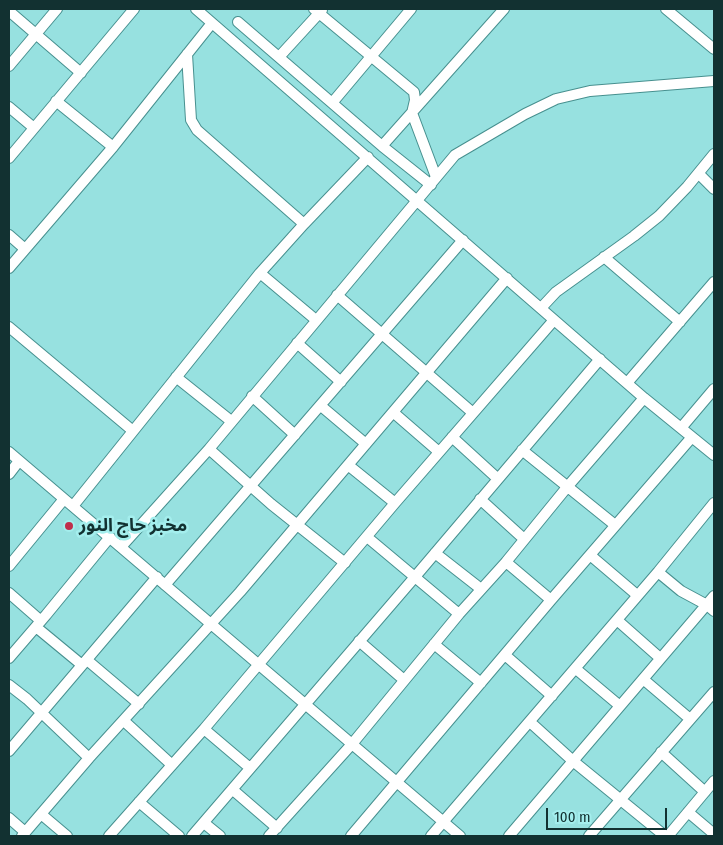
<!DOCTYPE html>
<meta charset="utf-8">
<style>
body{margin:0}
#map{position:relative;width:723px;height:845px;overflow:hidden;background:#97e1e0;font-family:"Fira Sans Condensed",sans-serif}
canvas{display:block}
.frame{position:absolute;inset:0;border:10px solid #123131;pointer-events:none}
.scale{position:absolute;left:546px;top:808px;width:121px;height:22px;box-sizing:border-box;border:2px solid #123131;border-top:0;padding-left:6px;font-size:15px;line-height:18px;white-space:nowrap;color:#123131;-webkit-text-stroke:4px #a4eeed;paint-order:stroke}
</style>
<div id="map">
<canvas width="723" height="845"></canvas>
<div class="frame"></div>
<div class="scale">100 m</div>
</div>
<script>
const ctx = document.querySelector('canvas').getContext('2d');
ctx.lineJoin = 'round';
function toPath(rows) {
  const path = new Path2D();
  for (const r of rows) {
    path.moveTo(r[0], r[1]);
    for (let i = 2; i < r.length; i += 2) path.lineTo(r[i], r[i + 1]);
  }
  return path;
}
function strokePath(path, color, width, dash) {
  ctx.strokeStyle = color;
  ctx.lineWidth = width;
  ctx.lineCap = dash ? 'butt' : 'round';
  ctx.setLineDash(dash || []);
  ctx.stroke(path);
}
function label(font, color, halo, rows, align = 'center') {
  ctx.font = font + ' "Fira Sans Condensed","Noto Sans Arabic",sans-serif';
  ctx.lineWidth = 5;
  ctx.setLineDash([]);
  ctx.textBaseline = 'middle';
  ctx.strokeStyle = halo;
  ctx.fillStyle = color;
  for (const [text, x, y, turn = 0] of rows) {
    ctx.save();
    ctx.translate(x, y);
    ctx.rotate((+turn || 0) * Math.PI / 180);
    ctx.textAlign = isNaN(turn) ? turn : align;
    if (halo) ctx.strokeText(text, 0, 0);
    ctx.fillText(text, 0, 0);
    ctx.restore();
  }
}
const street = toPath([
 [196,9,644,398,714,455],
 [314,9,414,92,415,100,412,113,436,177],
 [666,9,714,49],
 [9,11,81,73],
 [238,22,382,146,431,185],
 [187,54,191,120,197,130,304,224],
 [279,57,322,10],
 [9,66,57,9],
 [56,101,113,147],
 [332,103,411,9],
 [9,107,34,128],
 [382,146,504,9],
 [9,158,134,9],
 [699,174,714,189],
 [9,235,25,249],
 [604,257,680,322],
 [9,268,113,147,212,23],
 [260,273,316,320],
 [337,295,473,413],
 [541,308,556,292,634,236,659,216,687,187,714,154],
 [9,327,133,431],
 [297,343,341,382],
 [176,377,231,421],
 [627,383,714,282],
 [252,396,295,435],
 [321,406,366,444],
 [394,413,439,452],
 [681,428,714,389],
 [452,437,498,479],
 [209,449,271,504,345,563],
 [522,450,615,525],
 [9,452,460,836],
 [348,465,395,503],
 [9,474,19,461],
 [480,499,524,539],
 [73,506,260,273,304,224,368,157],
 [367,537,459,614],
 [121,547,209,449,455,155,525,114,556,99,590,91,714,81],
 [435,553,481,589],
 [590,555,637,595],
 [506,562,551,600],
 [9,566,64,499],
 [658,572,681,591,707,605,714,611],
 [165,585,463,240],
 [9,593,41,621],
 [617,620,660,658],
 [36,627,82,665],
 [359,641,404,680],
 [434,644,481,683],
 [505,655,552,696],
 [9,658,46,615,110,537],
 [87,660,139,704],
 [576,669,620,706],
 [643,679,690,719],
 [9,685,27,699,89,758],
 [124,721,172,765],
 [530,722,573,761,665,836],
 [204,729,250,768],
 [9,751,157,577],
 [661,752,705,792],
 [233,790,277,828],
 [139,802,179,836],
 [688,812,714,834],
 [41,814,67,836],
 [9,818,25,832],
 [204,823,220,836],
 [22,836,89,758,240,592,507,278],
 [109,836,204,729,395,503,554,320],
 [192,836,414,578,600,359],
 [269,836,352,744,459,614,506,562,568,486,644,398],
 [351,836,551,600,692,437],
 [431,836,658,572,714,503],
 [509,836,714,596],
 [589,836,714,692],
 [668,836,714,781]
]);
strokePath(street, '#47908f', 12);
strokePath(street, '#fff', 10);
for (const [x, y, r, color] of [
 [69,526,5,"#bf2e4b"]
]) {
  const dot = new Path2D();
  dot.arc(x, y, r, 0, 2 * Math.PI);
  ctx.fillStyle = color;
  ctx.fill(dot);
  strokePath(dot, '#a4eeed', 2);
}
label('bold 18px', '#123131', '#a4eeed', [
 ["مخبز حاج النور",79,526]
], 'left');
</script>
